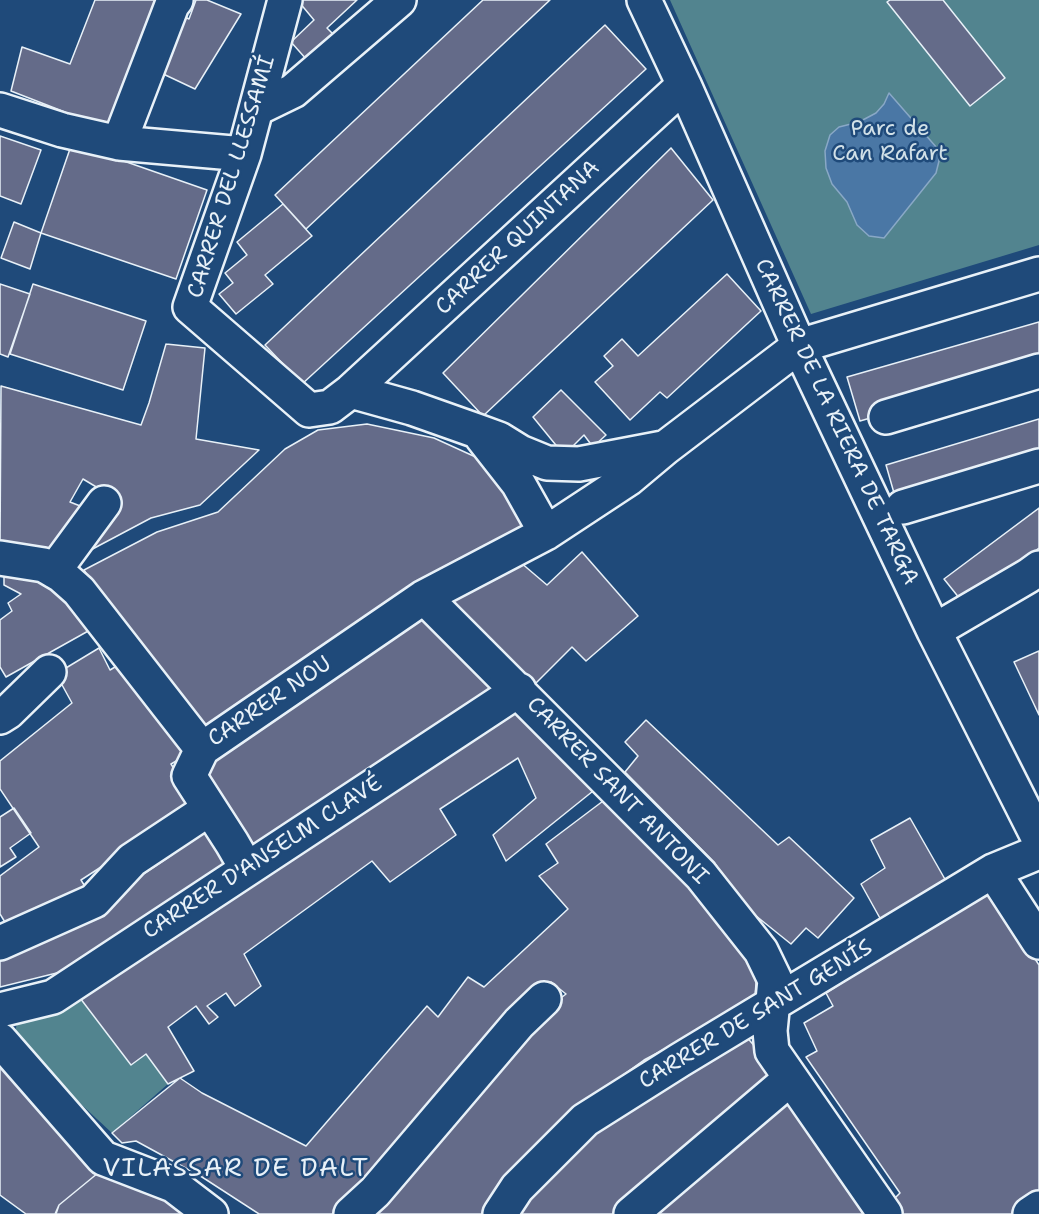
<!DOCTYPE html>
<meta charset="utf-8">
<style>
body{margin:0}
canvas{display:block;background:#1f4a7a}
</style>
<canvas width="1039" height="1214"></canvas>
<script>
const ctx = document.querySelector('canvas').getContext('2d');
ctx.lineJoin = 'round';
function fill(path, color) {
  ctx.fillStyle = color;
  ctx.fill(path, 'evenodd');
}
function toPath(rows) {
  const path = new Path2D();
  for (const r of rows) {
    path.moveTo(r[0], r[1]);
    for (let i = 2; i < r.length; i += 2) path.lineTo(r[i], r[i + 1]);
  }
  return path;
}
function strokePath(path, color, width, dash) {
  ctx.strokeStyle = color;
  ctx.lineWidth = width;
  ctx.lineCap = dash ? 'butt' : 'round';
  ctx.setLineDash(dash || []);
  ctx.stroke(path);
}
function label(font, color, halo, rows, align = 'center') {
  ctx.font = font + ' "Shantell Sans",sans-serif';
  ctx.lineWidth = 5;
  ctx.setLineDash([]);
  ctx.textBaseline = 'middle';
  ctx.strokeStyle = halo;
  ctx.fillStyle = color;
  for (const [text, x, y, turn = 0] of rows) {
    ctx.save();
    ctx.translate(x, y);
    ctx.rotate((+turn || 0) * Math.PI / 180);
    ctx.textAlign = isNaN(turn) ? turn : align;
    if (halo) ctx.strokeText(text, 0, 0);
    ctx.fillText(text, 0, 0);
    ctx.restore();
  }
}
fill(toPath([
 [670,0,1039,0,1039,245,811,314],
 [77,994,131,1065,146,1054,168,1084,112,1133,13,1041,18,1019]
]), '#52848f');
const water = toPath([
 [889,93,937,148,939,161,936,173,884,238,869,236,857,225,847,202,832,184,826,168,825,151,830,135,839,127,859,122,876,113,884,104,889,93]
]);
fill(water, '#4a77a5');
strokePath(water, '#89a8c6', 1.5);
const building = toPath([
 [95,0,166,0,116,132,11,91,22,47,70,64,95,0],
 [196,0,207,0,241,14,195,89,159,72,176,13,189,19,196,0],
 [302,0,357,0,327,28,334,35,307,60,291,42,314,20,299,2,302,0],
 [483,0,550,0,306,229,275,195,483,0],
 [890,0,943,0,1005,78,970,106,887,2,890,0],
 [605,25,646,69,302,384,265,345,605,25],
 [0,136,41,150,21,204,0,196,0,136],
 [72,143,207,190,176,279,41,233,72,143],
 [671,148,713,200,483,416,443,373,671,148],
 [283,204,312,236,265,275,273,284,236,314,219,294,233,283,225,273,247,255,237,242,283,204],
 [14,222,41,233,30,269,1,258,14,222],
 [727,274,761,311,667,398,660,392,630,420,595,382,613,366,604,356,622,339,638,356,727,274],
 [0,284,30,294,8,357,0,354,0,284],
 [33,284,146,321,123,390,10,354,33,284],
 [1039,322,1039,369,860,421,847,377,1039,322],
 [166,344,205,348,196,439,259,450,200,505,151,518,85,553,113,497,83,479,70,502,93,511,57,559,0,548,1,386,141,425,149,403,166,344],
 [561,390,606,435,593,447,584,435,564,455,533,417,561,390],
 [1039,419,1039,465,898,507,886,465,1039,419],
 [367,424,434,438,480,459,529,528,213,731,200,728,113,619,84,570,157,532,218,512,285,449,318,430,367,424],
 [1039,508,1039,548,964,604,944,579,1039,508],
 [582,552,638,616,586,661,572,647,530,689,451,607,453,594,520,562,547,585,582,552],
 [4,568,47,576,90,630,6,677,0,667,0,620,12,611,8,603,21,594,4,585,4,568],
 [418,616,500,686,249,858,203,784,210,760,418,616],
 [99,648,110,670,120,664,194,751,171,764,194,801,125,844,118,856,81,880,89,893,11,932,0,914,0,876,39,847,0,789,0,761,72,703,56,674,99,648],
 [1039,651,1039,715,1014,662,1039,651],
 [512,700,603,783,506,861,493,835,536,798,518,758,440,809,456,835,390,882,372,861,244,954,261,986,235,1006,226,993,207,1006,218,1017,209,1024,196,1006,168,1027,194,1071,168,1084,146,1054,131,1065,77,994,512,700],
 [646,720,778,845,789,837,854,898,818,938,806,928,791,944,740,903,714,862,625,772,638,756,625,742,646,720],
 [611,795,704,887,757,971,755,996,740,1009,644,1060,570,1113,511,1173,483,1214,364,1214,531,1021,566,994,551,982,497,1029,382,1166,332,1214,259,1214,202,1177,136,1141,122,1143,112,1133,180,1078,202,1093,306,1146,427,1006,438,1017,468,977,484,987,568,909,539,876,558,863,546,844,611,795],
 [14,808,31,833,10,848,16,857,0,867,0,817,14,808],
 [910,818,946,881,881,920,861,884,885,868,871,840,910,818],
 [207,822,238,867,89,965,0,987,0,949,99,904,172,855,164,847,207,822],
 [989,888,1039,965,1039,1195,1011,1214,901,1214,891,1202,900,1193,806,1057,817,1051,804,1023,833,1006,826,993,989,888],
 [744,1034,779,1074,617,1214,512,1214,576,1142,744,1034],
 [0,1066,98,1173,59,1205,55,1214,26,1214,0,1195,0,1066],
 [789,1093,876,1214,646,1214,789,1093],
 [98,1173,182,1203,195,1214,56,1214,59,1205,98,1173]
]);
fill(building, '#646b89');
strokePath(building, '#e8f1f8', 1.5);
const minor = toPath([
 [285,0,244,154,190,307,309,410,330,407,351,391,684,85],
 [644,0,684,85,799,346,934,631,1039,839],
 [256,109,293,91,399,0],
 [0,110,62,130,119,143,244,154],
 [119,143,172,5,176,0],
 [351,391,412,408,477,431,499,439,520,452,547,463,579,464,663,448],
 [886,417,1039,371],
 [482,437,518,483,546,533],
 [903,507,1039,466],
 [0,558,44,565,61,575,79,591,202,749],
 [54,571,104,503],
 [424,597,701,875,761,951,775,980,770,1031,772,1051,885,1214],
 [934,631,1028,576,1039,568],
 [0,717,8,712,49,672],
 [247,869,232,843,189,776,202,749,424,597,546,533,628,479,665,448,799,346,1039,274],
 [993,871,1039,942],
 [0,943,94,901,132,860,209,809],
 [0,1010,53,997,519,690],
 [0,1040,103,1158,173,1185,211,1214],
 [351,1214,375,1192,519,1023,544,999],
 [500,1214,517,1188,585,1120,680,1060,993,871,1039,852],
 [631,1214,790,1079],
 [1030,1214,1039,1208]
]);
strokePath(minor, '#e8f1f8', 38);
strokePath(minor, '#1f4a7a', 33);
label('22px', '#d2e1e8', '#1f4a7a', [
 ["Parc de",890,129],
 ["Can Rafart",890,154]
]);
label('22px', '#e8f1f8', '#1f4a7a', [
 ["CARRER DEL LLESSAMÍ",232,177,-73],
 ["CARRER QUINTANA",518,238,-43],
 ["CARRER DE LA RIERA DE TARGA",836,422,65],
 ["CARRER NOU",270,702,-34],
 ["CARRER SANT ANTONI",617,791,46],
 ["CARRER D'ANSELM CLAVÉ",263,858,-33],
 ["CARRER DE SANT GENÍS",756,1015,-31]
]);
ctx.letterSpacing = '1.5px';
label('26px', '#e8f1f8', '#1f4a7a', [
 ["VILASSAR DE DALT",236,1169]
]);
ctx.letterSpacing = '0px';
</script>
